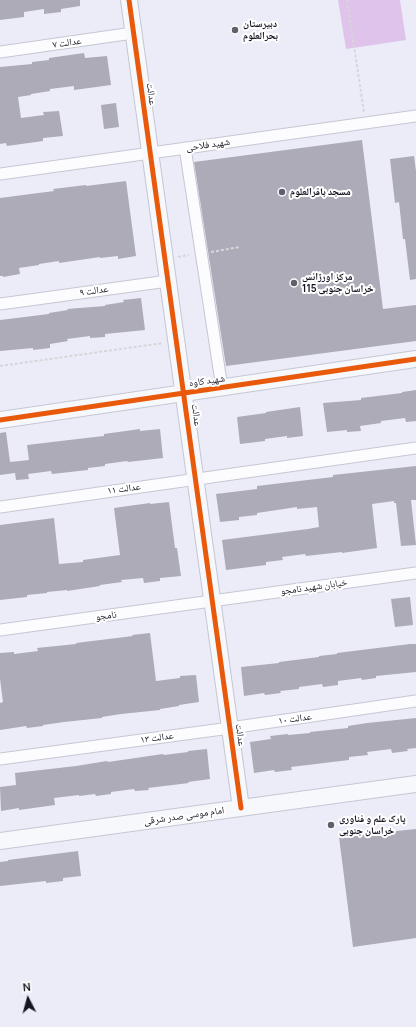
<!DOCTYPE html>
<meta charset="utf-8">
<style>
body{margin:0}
#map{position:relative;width:416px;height:1027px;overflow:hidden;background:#ebecf8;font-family:Manrope,sans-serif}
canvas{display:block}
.north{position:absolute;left:8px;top:979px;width:40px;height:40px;-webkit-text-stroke:3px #fff;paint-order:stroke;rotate:354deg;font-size:11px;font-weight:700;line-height:16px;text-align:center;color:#141521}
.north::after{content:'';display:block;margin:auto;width:14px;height:18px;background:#141521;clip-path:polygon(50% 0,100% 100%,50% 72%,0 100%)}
</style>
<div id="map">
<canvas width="416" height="1027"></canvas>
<div class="north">N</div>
</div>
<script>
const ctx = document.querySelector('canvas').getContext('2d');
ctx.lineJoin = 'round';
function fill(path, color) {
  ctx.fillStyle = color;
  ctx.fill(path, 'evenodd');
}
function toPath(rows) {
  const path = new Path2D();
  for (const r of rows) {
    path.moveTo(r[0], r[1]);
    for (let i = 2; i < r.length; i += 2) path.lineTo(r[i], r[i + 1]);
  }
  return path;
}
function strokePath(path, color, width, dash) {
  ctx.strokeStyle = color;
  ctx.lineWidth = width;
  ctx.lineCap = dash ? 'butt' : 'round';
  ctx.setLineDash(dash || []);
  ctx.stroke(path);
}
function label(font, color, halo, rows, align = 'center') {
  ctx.font = font + ' Manrope,"Noto Naskh Arabic",sans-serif';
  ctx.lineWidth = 4;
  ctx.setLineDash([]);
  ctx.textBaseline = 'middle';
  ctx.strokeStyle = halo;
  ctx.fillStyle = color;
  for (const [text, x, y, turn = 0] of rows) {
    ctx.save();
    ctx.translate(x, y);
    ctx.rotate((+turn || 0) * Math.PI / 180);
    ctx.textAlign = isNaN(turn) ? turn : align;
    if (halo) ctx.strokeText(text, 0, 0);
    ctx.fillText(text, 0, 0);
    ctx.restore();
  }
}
fill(toPath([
 [338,0,400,0,406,40,346,49]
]), '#dfc3ea');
fill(toPath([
 [0,0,80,0,80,6,61,9,61,12,44,14,44,9,24,12,24,17,0,20],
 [84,53,85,58,107,56,111,85,74,90,74,86,50,89,50,91,31,94,31,95,18,97,21,118,44,115,43,112,59,111,63,136,43,138,43,141,7,146,6,143,0,144,0,67,32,64,32,62,49,60,49,58],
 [116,103,119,127,104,129,101,105],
 [362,140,383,309,416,305,416,341,226,366,194,162],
 [414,156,416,171,416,279,410,280,405,239,403,239,399,202,395,203,390,159],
 [126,181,136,256,118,259,118,256,100,258,100,257,59,263,59,261,39,264,39,265,19,268,20,274,3,277,3,276,0,276,0,198,54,191,53,189,86,185,86,186],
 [141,298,145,330,105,334,105,337,90,338,90,336,67,339,68,341,50,344,50,348,33,350,33,348,0,351,0,320,49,314,49,313,68,310,67,309,105,306,105,305,124,302,123,300],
 [416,390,416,421,406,422,405,418,381,421,381,423,360,426,361,431,347,432,347,430,327,432,323,403,361,400,361,398,402,393,402,392],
 [300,407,303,436,287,438,287,436,265,439,265,441,240,444,237,417,266,413,266,412],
 [140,429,140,431,160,429,163,458,128,462,127,461,105,464,105,466,88,468,88,470,52,474,51,471,28,474,29,479,16,480,15,473,0,475,0,433,6,432,10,462,29,460,27,445,86,438,104,436,104,434],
 [416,466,416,500,411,500,416,545,401,546,396,503,394,503,394,501,372,504,377,548,342,553,342,552,306,556,305,554,282,557,283,560,266,562,266,565,226,570,222,540,308,529,319,527,317,507,297,509,297,507,257,513,257,515,239,517,239,520,220,522,216,494,257,489,257,486,333,477,333,475],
 [169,502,175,548,177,548,181,576,160,578,160,581,144,583,143,578,121,580,122,582,100,585,100,586,67,591,67,590,47,592,47,593,27,595,27,597,0,600,0,525,54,518,59,564,83,562,83,560,120,555,114,508,150,503,150,504],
 [410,597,413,625,395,627,391,599],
 [150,633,156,681,180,678,180,676,196,675,199,702,179,705,179,706,160,709,160,710,121,714,102,717,102,718,64,722,43,725,43,726,27,728,26,726,0,730,0,703,3,702,0,679,0,653,14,652,14,654,38,651,37,648,76,644,76,643,133,636,132,635],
 [410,644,416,644,416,672,376,676,376,678,362,680,361,678,338,681,338,685,323,687,322,684,299,687,299,689,280,691,281,693,265,695,264,693,244,696,241,667,279,663,279,662,319,657,319,656,337,654,337,653],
 [416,718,416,748,407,749,408,751,392,753,391,749,367,752,368,755,349,757,349,760,291,767,292,770,275,772,274,770,254,773,250,742,271,739,270,736,288,734,288,735,310,733,310,732,348,728,348,726,367,723],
 [207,749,210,779,188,782,189,783,148,788,149,790,135,791,134,789,111,792,111,794,96,796,95,794,79,796,79,795,54,798,55,805,19,810,19,808,1,811,0,787,16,785,15,773,76,766,107,761,108,762,163,754,164,755,188,752,188,751],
 [416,829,416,938,353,947,339,837],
 [78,851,81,876,63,878,63,881,46,883,46,881,0,886,0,862,8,861,8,860]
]), '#adabb7');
const street = toPath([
 [0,52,133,33],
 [185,148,222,388],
 [0,174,416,116],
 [0,304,168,281],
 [0,507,416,448],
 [0,630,416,573],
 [0,759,230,728,416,701]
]);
const secondary = toPath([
 [129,0,241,808],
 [0,420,416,359],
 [0,841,416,784]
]);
strokePath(street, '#c5c7d3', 13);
strokePath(secondary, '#c5c7d3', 18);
strokePath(toPath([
 [347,0,364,112],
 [211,252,240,247],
 [178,257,189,255],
 [0,366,163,343]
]), '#d6d6d9', 2, [3, 2]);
strokePath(street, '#fcfcfe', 11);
strokePath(secondary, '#f6f8fb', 16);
strokePath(toPath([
 [129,0,241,808],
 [0,420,416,359]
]), '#e8590c', 5);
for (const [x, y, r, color] of [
 [235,30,4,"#5f606c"],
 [282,192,4,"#5f606c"],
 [294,283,4,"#5f606c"],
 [331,825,4,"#5f606c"]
]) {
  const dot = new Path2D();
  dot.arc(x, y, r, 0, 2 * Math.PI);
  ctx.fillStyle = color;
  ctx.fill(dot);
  strokePath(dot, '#fff', 1.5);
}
label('bold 10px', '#141521', '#fff', [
 ["دبیرستان",243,24],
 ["بحرالعلوم",243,36],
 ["مسجد باقرالعلوم",290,192],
 ["مرکز اورژانس",302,277],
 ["115 خراسان جنوبی",302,289],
 ["پارک علم و فناوری",339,819],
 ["خراسان جنوبی",339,831]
], 'left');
label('10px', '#141521', '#fff', [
 ["عدالت ۷",67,43,-8],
 ["عدالت",151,94,82],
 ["شهید فلاحی",208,145,-8],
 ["عدالت ۹",94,291,-8],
 ["شهید کاوه",207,381,-8],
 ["عدالت",196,415,82],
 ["عدالت ۱۱",124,489,-8],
 ["خیابان شهید نامجو",314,587,-8],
 ["نامجو",106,616,-8],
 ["عدالت ۱۰",295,719,-8],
 ["عدالت",240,735,82],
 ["عدالت ۱۳",157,738,-8],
 ["امام موسی صدر شرقی",184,816,-8]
]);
</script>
